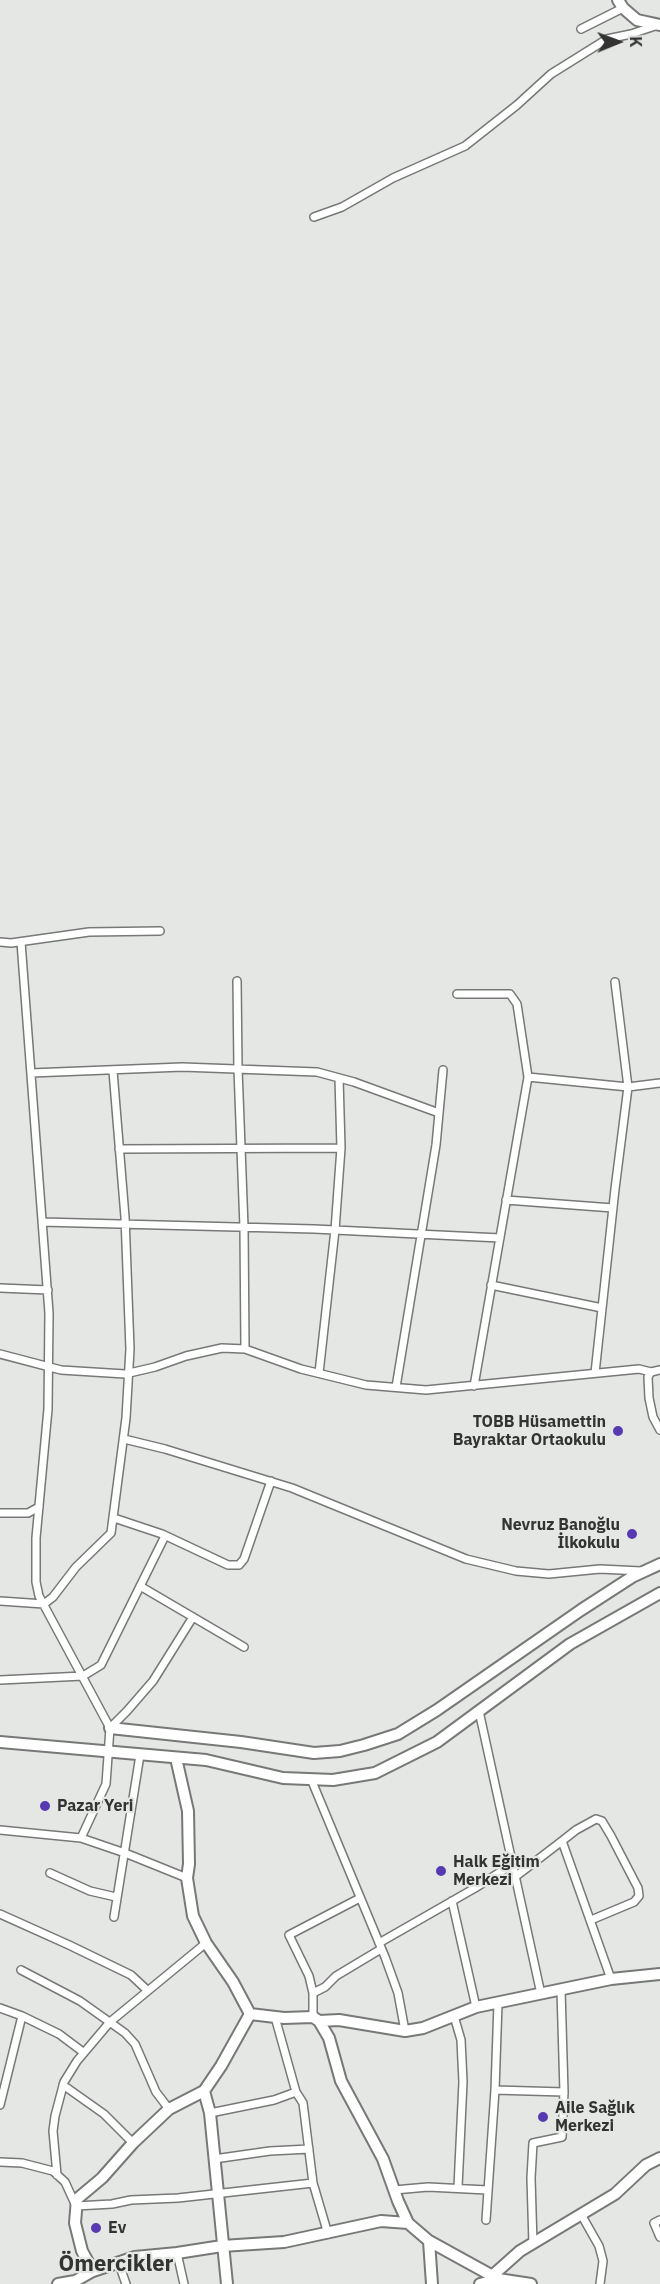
<!DOCTYPE html>
<meta charset="utf-8">
<style>
body{margin:0}
#map{position:relative;width:660px;height:2284px;overflow:hidden;background:#e4e7e3;font-family:"IBM Plex Sans",sans-serif}
canvas{display:block}
.north{position:absolute;left:588px;top:12px;width:60px;height:60px;-webkit-text-stroke:4px #e4e7e3;paint-order:stroke;rotate:89deg;font-size:16px;font-weight:700;line-height:24px;text-align:center;color:#323332}
.north::after{content:'';display:block;margin:auto;width:21px;height:27px;background:#323332;clip-path:polygon(50% 0,100% 100%,50% 72%,0 100%)}
</style>
<div id="map">
<canvas width="660" height="2284"></canvas>
<div class="north">K</div>
</div>
<script>
const ctx = document.querySelector('canvas').getContext('2d');
ctx.lineJoin = 'round';
function toPath(rows) {
  const path = new Path2D();
  for (const r of rows) {
    path.moveTo(r[0], r[1]);
    for (let i = 2; i < r.length; i += 2) path.lineTo(r[i], r[i + 1]);
  }
  return path;
}
function strokePath(path, color, width, dash) {
  ctx.strokeStyle = color;
  ctx.lineWidth = width;
  ctx.lineCap = dash ? 'butt' : 'round';
  ctx.setLineDash(dash || []);
  ctx.stroke(path);
}
function label(font, color, halo, rows, align = 'center') {
  ctx.font = font + ' "IBM Plex Sans",sans-serif';
  ctx.lineWidth = 4.5;
  ctx.setLineDash([]);
  ctx.textBaseline = 'middle';
  ctx.strokeStyle = halo;
  ctx.fillStyle = color;
  for (const [text, x, y, turn = 0] of rows) {
    ctx.save();
    ctx.translate(x, y);
    ctx.rotate((+turn || 0) * Math.PI / 180);
    ctx.textAlign = isNaN(turn) ? turn : align;
    if (halo) ctx.strokeText(text, 0, 0);
    ctx.fillText(text, 0, 0);
    ctx.restore();
  }
}
const street = toPath([
 [581,29,623,8],
 [314,217,342,207,393,178,465,146,517,105,551,74,607,39,631,34,655,26],
 [0,942,11,943,89,932,160,931],
 [21,942,49,1313,48,1409,36,1538,36,1582,39,1596,110,1728,106,1784,81,1838],
 [237,981,238,1069,244,1227,245,1349],
 [457,994,510,994,517,1004,528,1077,474,1386],
 [31,1073,182,1067,317,1072,354,1082,439,1113],
 [528,1077,628,1087,660,1083],
 [119,1149,341,1148],
 [506,1200,613,1208],
 [42,1222,314,1229,500,1238],
 [491,1285,602,1308],
 [0,1288,48,1290],
 [0,1354,61,1370,125,1374,155,1367,186,1356,222,1348,245,1349,301,1369,366,1385,426,1390,639,1369,651,1372],
 [660,1370,651,1372,648,1377,649,1398,653,1417,660,1430],
 [319,1373,335,1230,341,1148,339,1078],
 [595,1373,615,1189,628,1087,615,982],
 [396,1387,436,1145,443,1070],
 [124,1439,165,1449,292,1488,466,1559,516,1571,549,1574,600,1569,641,1571],
 [0,1513,28,1513,39,1507],
 [114,1518,162,1534,228,1565,239,1565,244,1559,271,1481],
 [140,1586,244,1647],
 [0,1601,44,1604,53,1597,76,1567,111,1533,126,1418,130,1349,125,1217,113,1071],
 [0,1680,83,1676,101,1665,165,1536],
 [479,1711,541,1994],
 [110,1728,127,1711,153,1681,193,1617],
 [311,1779,385,1957,398,1993,405,2031],
 [0,1830,81,1838,125,1853,187,1878],
 [50,1873,90,1891,116,1897],
 [515,1877,562,1841],
 [452,1901,476,2007],
 [0,1914,69,1945,131,1975,147,1990],
 [114,1917,140,1755],
 [591,1920,634,1902,639,1896,638,1888,611,1836,602,1821,596,1819,576,1830,562,1841,611,1979],
 [379,1943,475,1888,513,1864],
 [21,1970,80,2001,125,2033,135,2044,156,2092,169,2109],
 [313,1993,325,1987,336,1976,381,1949],
 [0,2008,22,2016,59,2034,83,2052],
 [454,2016,461,2040,463,2082,458,2187],
 [275,2017,296,2092,303,2103,313,2183,328,2234],
 [313,2017,313,1993,309,1976,289,1935,360,1898],
 [63,2085,104,2114,133,2143],
 [495,2090,564,2092],
 [0,2105,22,2016],
 [210,2113,274,2100,296,2092],
 [214,2159,270,2151,309,2149],
 [0,2162,22,2163,53,2171,65,2182,76,2206,112,2204,131,2200,178,2198,313,2183],
 [57,2175,53,2131,55,2116,64,2082,77,2061,110,2022,206,1943],
 [394,2190,428,2187,487,2190],
 [582,2216,599,2246,603,2261,600,2284],
 [486,2220,495,2090,498,2003],
 [660,2220,654,2223,660,2237],
 [533,2244,531,2178,533,2143,562,2137,564,2092,561,1990],
 [177,2253,184,2284],
 [118,2261,126,2284]
]);
const secondary = toPath([
 [618,0,623,8,637,20,660,25],
 [110,1728,241,1742,314,1753,340,1751,364,1745,398,1734,437,1710,581,1610,632,1577,660,1564],
 [0,1742,206,1760,283,1778,333,1780,375,1773,437,1742,570,1644,660,1593],
 [176,1758,188,1811,189,1864,187,1878,193,1916,206,1943,233,1982,250,2014,284,2018,313,2017,319,2021,329,2038,341,2081,383,2159,398,2201,408,2223,429,2241,498,2279],
 [319,2021,339,2020,405,2031,423,2028,476,2007,611,1979,660,1974],
 [204,2091,210,2113,227,2284],
 [429,2241,432,2284],
 [93,2271,82,2251,75,2223,77,2199,102,2178,133,2143,169,2109,204,2091,221,2066,250,2014],
 [492,2276,520,2251,615,2194,646,2165,660,2158],
 [58,2284,75,2281,93,2271,135,2257,177,2253,222,2246,284,2242,381,2221,408,2223],
 [480,2284,498,2279,531,2284]
]);
strokePath(street, '#767976', 10);
strokePath(secondary, '#767976', 14);
strokePath(street, '#fff', 7);
strokePath(secondary, '#fff', 10);
for (const [x, y, r, color] of [
 [618,1431,6,"#573ab2"],
 [632,1534,6,"#573ab2"],
 [45,1806,6,"#573ab2"],
 [441,1871,6,"#573ab2"],
 [543,2117,6,"#573ab2"],
 [96,2228,6,"#573ab2"]
]) {
  const dot = new Path2D();
  dot.arc(x, y, r, 0, 2 * Math.PI);
  ctx.fillStyle = color;
  ctx.fill(dot);
  strokePath(dot, '#e4e7e3', 2);
}
label('bold 16px', '#323332', '#e4e7e3', [
 ["TOBB Hüsamettin",606,1422,"right"],
 ["Bayraktar Ortaokulu",606,1440,"right"],
 ["Nevruz Banoğlu",620,1525,"right"],
 ["İlkokulu",620,1543,"right"],
 ["Pazar Yeri",57,1806],
 ["Halk Eğitim",453,1862],
 ["Merkezi",453,1880],
 ["Aile Sağlık",555,2108],
 ["Merkezi",555,2126],
 ["Ev",108,2228]
], 'left');
label('bold 22px', '#323332', '#e4e7e3', [
 ["Ömercikler",116,2265]
]);
</script>
